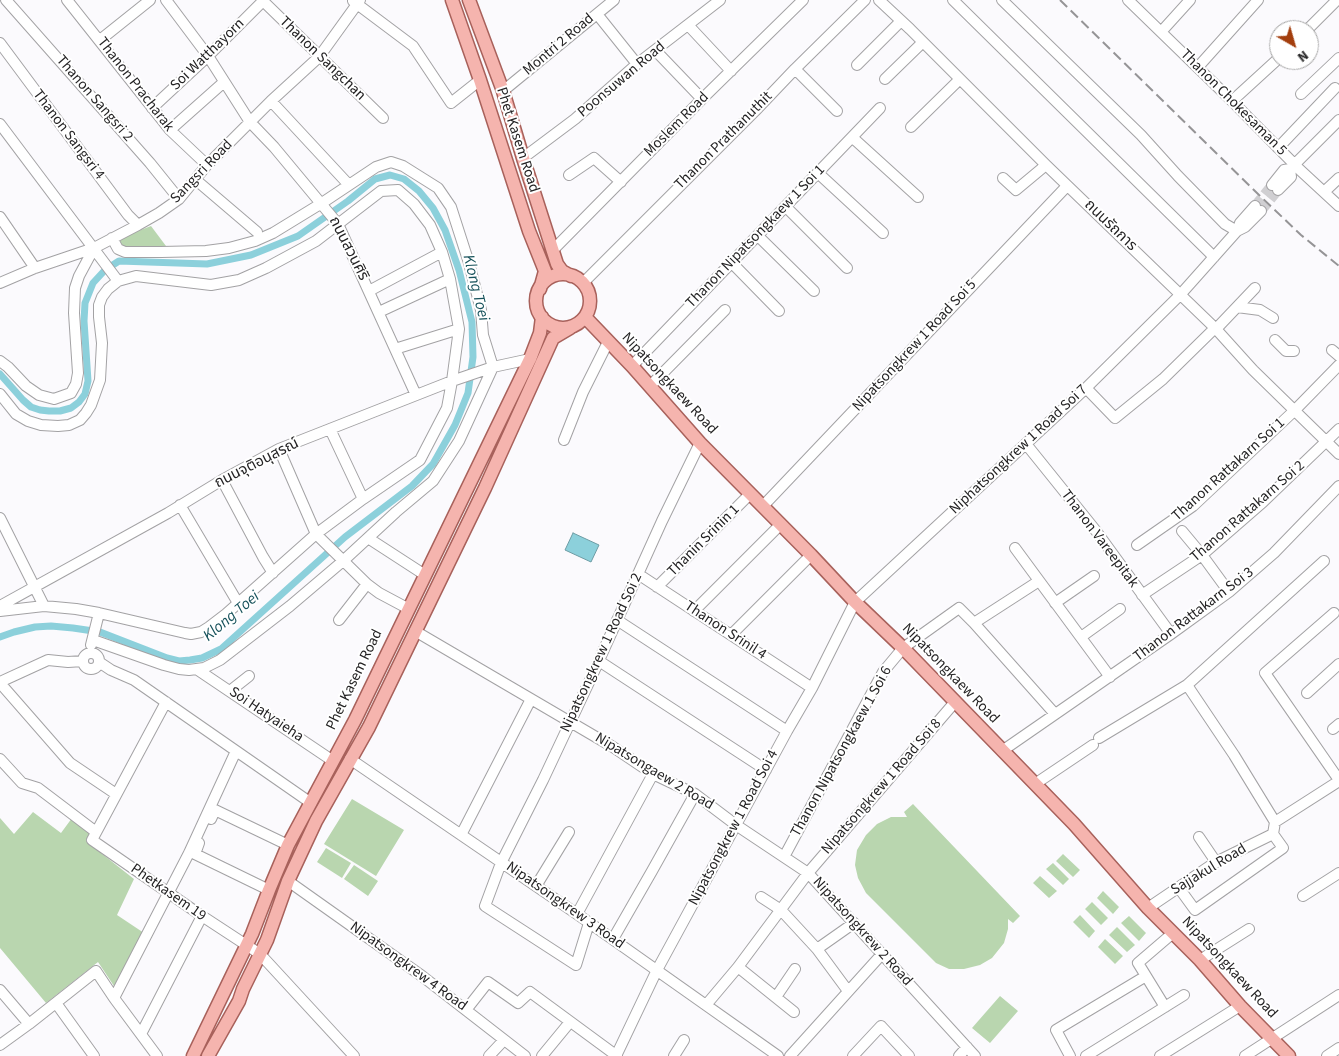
<!DOCTYPE html>
<meta charset="utf-8">
<style>
body{margin:0}
#map{position:relative;width:1339px;height:1056px;overflow:hidden;background:#fbfafd;font-family:"Source Sans 3",sans-serif}
canvas{display:block}
.north{position:absolute;left:1269px;top:20px;width:50px;height:50px;box-sizing:border-box;background:#fff;border:1px solid #a7a7a7;border-radius:50%;rotate:142deg;font-size:14px;font-weight:700;line-height:20px;text-align:center;color:#242324}
.north::after{content:'';display:block;margin:auto;width:18px;height:22px;background:#a33e0d;clip-path:polygon(50% 0,100% 100%,50% 72%,0 100%)}
</style>
<div id="map">
<canvas width="1339" height="1056"></canvas>
<div class="north">N</div>
</div>
<script>
const ctx = document.querySelector('canvas').getContext('2d');
ctx.lineJoin = 'round';
function fill(path, color) {
  ctx.fillStyle = color;
  ctx.fill(path, 'evenodd');
}
function toPath(rows) {
  const path = new Path2D();
  for (const r of rows) {
    if (r.length === 3) {
      path.moveTo(r[0] + r[2], r[1]);
      path.arc(r[0], r[1], r[2], 0, 2 * Math.PI);
      continue;
    }
    path.moveTo(r[0], r[1]);
    for (let i = 2; i < r.length; i += 2) path.lineTo(r[i], r[i + 1]);
  }
  return path;
}
function strokePath(path, color, width, dash) {
  ctx.strokeStyle = color;
  ctx.lineWidth = width;
  ctx.lineCap = dash ? 'butt' : 'round';
  ctx.setLineDash(dash || []);
  ctx.stroke(path);
}
function label(font, color, halo, rows, align = 'center') {
  ctx.font = font + ' "Source Sans 3","Noto Sans Thai",sans-serif';
  ctx.lineWidth = 4;
  ctx.setLineDash([]);
  ctx.textBaseline = 'middle';
  ctx.strokeStyle = halo;
  ctx.fillStyle = color;
  for (const [text, x, y, turn = 0] of rows) {
    ctx.save();
    ctx.translate(x, y);
    ctx.rotate((+turn || 0) * Math.PI / 180);
    ctx.textAlign = isNaN(turn) ? turn : align;
    if (halo) ctx.strokeText(text, 0, 0);
    ctx.fillText(text, 0, 0);
    ctx.restore();
  }
}
fill(toPath([
 [151,226,166,246,128,249,118,243,125,236],
 [352,799,404,830,376,876,324,844],
 [913,804,1020,916,1013,923,1008,919,1008,929,1004,943,992,958,980,965,964,969,949,969,936,963,866,893,858,878,855,865,857,850,866,835,877,824,891,817,907,817,904,812],
 [33,812,61,833,72,818,91,832,87,842,134,879,117,915,144,933,116,989,98,962,46,1003,0,948,0,818,14,834],
 [326,848,351,863,342,878,317,862],
 [1063,854,1080,870,1073,877,1056,861],
 [1053,863,1069,879,1063,885,1046,869],
 [354,865,378,881,368,896,344,879],
 [1040,876,1057,891,1049,898,1033,883],
 [1103,891,1119,907,1113,914,1097,898],
 [1092,902,1108,918,1101,925,1085,909],
 [1080,915,1095,931,1089,938,1073,922],
 [1129,916,1146,933,1139,941,1121,923],
 [1117,927,1135,945,1127,952,1109,935],
 [1105,939,1123,956,1115,964,1098,947],
 [1000,996,1018,1011,990,1043,972,1028]
]), '#b9d6af');
const water = toPath([
 [573,533,599,545,591,562,565,550,573,533]
]);
fill(water, '#8cd0db');
strokePath(water, '#6d9ca4', 1);
strokePath(toPath([
 [0,374,23,400,31,407,40,410,49,411,60,411,71,408,79,402,85,394,88,381,84,321,85,303,93,283,105,270,119,261,207,264,251,255,298,236,348,201,375,179,390,175,404,179,419,191,433,208,445,230,459,270,472,322,473,357,468,393,455,425,433,464,412,486,345,537,221,649,202,658,190,660,179,661,167,658,100,632,73,628,51,626,35,627,14,632,0,637]
]), '#8cd0db', 7);
strokePath(toPath([
 [1255,206,1272,185],
 [1261,211,1278,190]
]), '#d0cfd2', 10, [10, 5]);
const minor = toPath([
 [6,0,150,163,179,199],
 [67,0,170,130,207,165],
 [166,0,208,56,250,122,274,147,338,224,416,395],
 [262,0,383,118],
 [879,0,910,29,1046,165,1216,329,1253,370,1339,454],
 [953,0,1214,257],
 [1002,0,1141,135,1178,176,1225,224,1237,231],
 [1128,0,1232,101,1300,170,1339,206],
 [353,1,413,46,451,103,480,80],
 [597,14,637,64],
 [688,25,731,71],
 [1307,30,1337,0],
 [1161,32,1190,0],
 [100,40,150,0],
 [0,43,128,215,138,225],
 [655,50,702,99],
 [857,65,901,21],
 [1198,67,1258,0],
 [795,69,837,111],
 [885,79,923,42],
 [503,91,614,0],
 [1301,94,1339,58],
 [271,101,349,185],
 [1232,101,1279,58],
 [152,108,208,56,263,1],
 [0,124,118,281],
 [911,127,960,79],
 [170,130,224,82],
 [853,138,918,197],
 [1278,148,1335,88],
 [523,158,575,119,637,64,720,0],
 [818,173,883,233],
 [569,175,594,158,621,182],
 [1003,178,1016,190,1046,165],
 [196,180,257,232],
 [1272,185,1284,170,1290,169,1339,120],
 [1278,190,1291,177,1290,169],
 [1324,192,1339,178],
 [786,207,847,268],
 [0,217,35,268],
 [1239,226,1240,223,1255,206],
 [758,236,814,291],
 [553,250,702,99,803,0],
 [731,262,779,311],
 [0,283,35,268,94,248,138,225,159,213,179,199,207,165,271,101,319,57,360,0],
 [583,283,755,111,795,69,865,0],
 [369,291,442,252],
 [1237,307,1260,310,1273,318],
 [379,312,450,279],
 [1216,329,1255,288],
 [1275,340,1286,351,1294,351],
 [395,349,459,329],
 [1332,350,1339,356],
 [0,361,8,367,26,386,39,395,54,399,71,393,76,384,78,373,74,313,75,288,79,276,94,248],
 [632,366,880,108],
 [650,386,725,310],
 [1086,388,1115,418,1163,379,1215,328],
 [0,394,16,414,28,421,41,425,58,426,69,425,80,420,86,413,91,405,100,380,102,343,99,317,99,305,102,297,108,289,118,281,136,276,211,285,239,280,266,268,316,241,381,191,398,190,414,204,430,225,442,252,450,279,459,329,452,381,447,408,420,460,363,499,316,534,226,614,209,627,201,632,191,634,185,633,99,613,76,609,44,606,0,611],
 [330,429,363,499],
 [564,440,583,392,608,342],
 [1026,444,1096,531,1171,634],
 [279,449,316,534,367,584,379,593,409,609],
 [222,480,263,557,273,573],
 [180,505,238,603],
 [763,506,1067,186],
 [0,518,44,606],
 [1182,531,1202,555,1229,592],
 [368,538,425,575],
 [1137,545,1193,506,1295,410,1339,365],
 [1015,548,1110,677],
 [638,574,812,688],
 [1039,581,974,623,1055,714],
 [657,587,750,494],
 [1142,595,1202,555,1263,502,1339,429],
 [1055,603,1094,576],
 [0,606,168,513,222,480,279,449,452,381,493,367,530,359],
 [694,611,781,524],
 [1334,613,1265,673,1339,780],
 [339,620,367,584],
 [617,620,787,731],
 [415,631,613,747,653,774,695,794,736,825,808,873,975,1056],
 [731,635,811,555],
 [1081,637,1120,609],
 [93,640,164,665,179,669,189,670,204,668,220,660,290,606,343,561,396,512,433,481,459,441,493,367,483,335,481,310,469,263,451,207,438,188,403,166,391,162,376,167,322,203,273,233,255,241,229,248,206,251,161,252,125,252,118,249,112,238],
 [91,645,99,613],
 [91,661,8],
 [599,661,766,770],
 [99,662,111,670,134,680,311,803],
 [198,670,333,761],
 [0,682,48,660,68,662,83,661],
 [0,683,70,763,116,794],
 [1187,685,1234,755,1275,822],
 [230,691,249,676],
 [1307,693,1339,664],
 [166,702,92,840,202,916,260,954,354,1056],
 [1333,729,1339,724],
 [1099,738,1187,685,1324,561],
 [1002,751,1171,634,1229,592,1274,553,1339,486],
 [0,759,22,783,38,788,96,832],
 [350,759,577,914,778,1056],
 [1035,784,1093,745],
 [211,819,215,810,288,845],
 [461,835,531,699],
 [1199,837,1216,862],
 [199,843,195,854,269,890],
 [784,857,883,672,903,648,959,608,974,623],
 [288,881,422,976,525,1056],
 [536,886,569,832],
 [1179,888,1195,910,1283,848,1273,834],
 [1303,896,1339,873],
 [761,897,781,910,817,949,848,991],
 [1148,908,1216,862,1273,834,1275,822,1339,781],
 [577,914,653,774],
 [589,923,576,965,485,906,501,863,543,780,591,678,662,521,700,443],
 [613,939,652,871,695,794],
 [817,949,854,923],
 [1200,960,1249,929],
 [738,967,794,1012],
 [0,990,29,1024],
 [776,997,795,969],
 [114,998,189,853,236,751],
 [56,1003,94,1056],
 [706,1005,738,967,808,873,955,702],
 [1165,1007,1138,963,1173,933],
 [466,1010,488,982,518,1003,530,992,617,1056],
 [141,1034,202,916],
 [0,1045,29,1024,96,971,114,998,157,1056],
 [489,1056,504,1040],
 [542,1056,570,1022],
 [616,1056,657,970,787,731,812,688,855,602,1086,388,1180,295,1237,231,1245,227,1261,211],
 [674,1056,684,1040],
 [790,1056,882,954],
 [853,1056,881,1026,909,1056],
 [959,1056,967,1047],
 [1070,1056,1056,1030,1146,976],
 [1086,1056,1184,995],
 [1160,1056,1240,1006],
 [1245,1056,1339,995],
 [1327,1056,1339,1048]
]);
const major = toPath([
 [452,0,480,80,529,231,545,271,540,289],
 [469,0,503,91,523,158,557,264,562,271,571,276],
 [563,301,27],
 [585,317,632,366,700,443,811,555,855,602,903,648,1074,824,1148,908,1200,960,1240,1006,1289,1056],
 [193,1056,252,934,269,890,288,845,355,720,530,359,540,333,542,317],
 [208,1056,239,1001,243,989,267,940,288,881,316,821,369,727,485,488,553,338,570,328]
]);
strokePath(minor, '#a3a2a4', 12);
strokePath(major, '#a8615b', 15);
strokePath(minor, '#fff', 10);
strokePath(major, '#f5b4ae', 12);
strokePath(toPath([
 [1060,0,1257,193,1301,235,1339,266]
]), '#959496', 2, [10, 5]);
label('15px', '#242324', '#fff', [
 ["Montri 2 Road",559,45,-40],
 ["Soi Watthayorn",208,55,-44],
 ["Thanon Sangchan",322,59,44],
 ["Poonsuwan Road",622,80,-40],
 ["Thanon Pracharak",135,85,52],
 ["Thanon Sangsri 2",94,99,49],
 ["Thanon Chokesaman 5",1233,103,45],
 ["Moslem Road",677,125,-45],
 ["Thanon Sangsri 4",68,135,53],
 ["Phet Kasem Road",517,140,72],
 ["Thanon Prathanuthit",724,141,-45],
 ["Sangsri Road",202,172,-46],
 ["ถนนรัถการ",1110,226,44],
 ["Thanon Nipatsongkaew 1 Soi 1",756,237,-46],
 ["ถนนสวนศิริ",348,249,63],
 ["Nipatsongkrew 1 Road Soi 5",915,346,-47],
 ["Nipatsongkaew Road",669,384,47],
 ["Niphatsongkrew 1 Road Soi 7",1019,450,-43],
 ["ถนนจุติอนุสรณ์",257,464,-27],
 ["Thanon Rattakarn Soi 1",1229,470,-42],
 ["Thanon Rattakarn Soi 2",1248,512,-41],
 ["Thanon Vareepitak",1099,539,53],
 ["Thanin Srinin 1",704,541,-45],
 ["Thanon Rattakarn Soi 3",1194,615,-37],
 ["Thanon Srinil 4",725,631,33],
 ["Nipatsongkrew 1 Road Soi 2",602,653,-65],
 ["Nipatsongkaew Road",950,674,46],
 ["Phet Kasem Road",355,680,-64],
 ["Soi Hatyaieha",266,715,34],
 ["Thanon Nipatsongkaew 1 Soi 6",842,752,-61],
 ["Nipatsongaew 2 Road",654,772,31],
 ["Nipatsongkrew 1 Road Soi 8",882,787,-49],
 ["Nipatsongkrew 1 Road Soi 4",734,828,-62],
 ["Sajjakul Road",1209,870,-31],
 ["Phetkasem 19",168,893,35],
 ["Nipatsongkrew 3 Road",565,906,35],
 ["Nipatsongkrew 2 Road",862,932,48],
 ["Nipatsongkrew 4 Road",408,967,36],
 ["Nipatsongkaew Road",1229,968,47]
]);
label('italic 16px', '#17525b', '#fff', [
 ["Klong Toei",475,288,76],
 ["Klong Toei",232,617,-40]
]);
</script>
